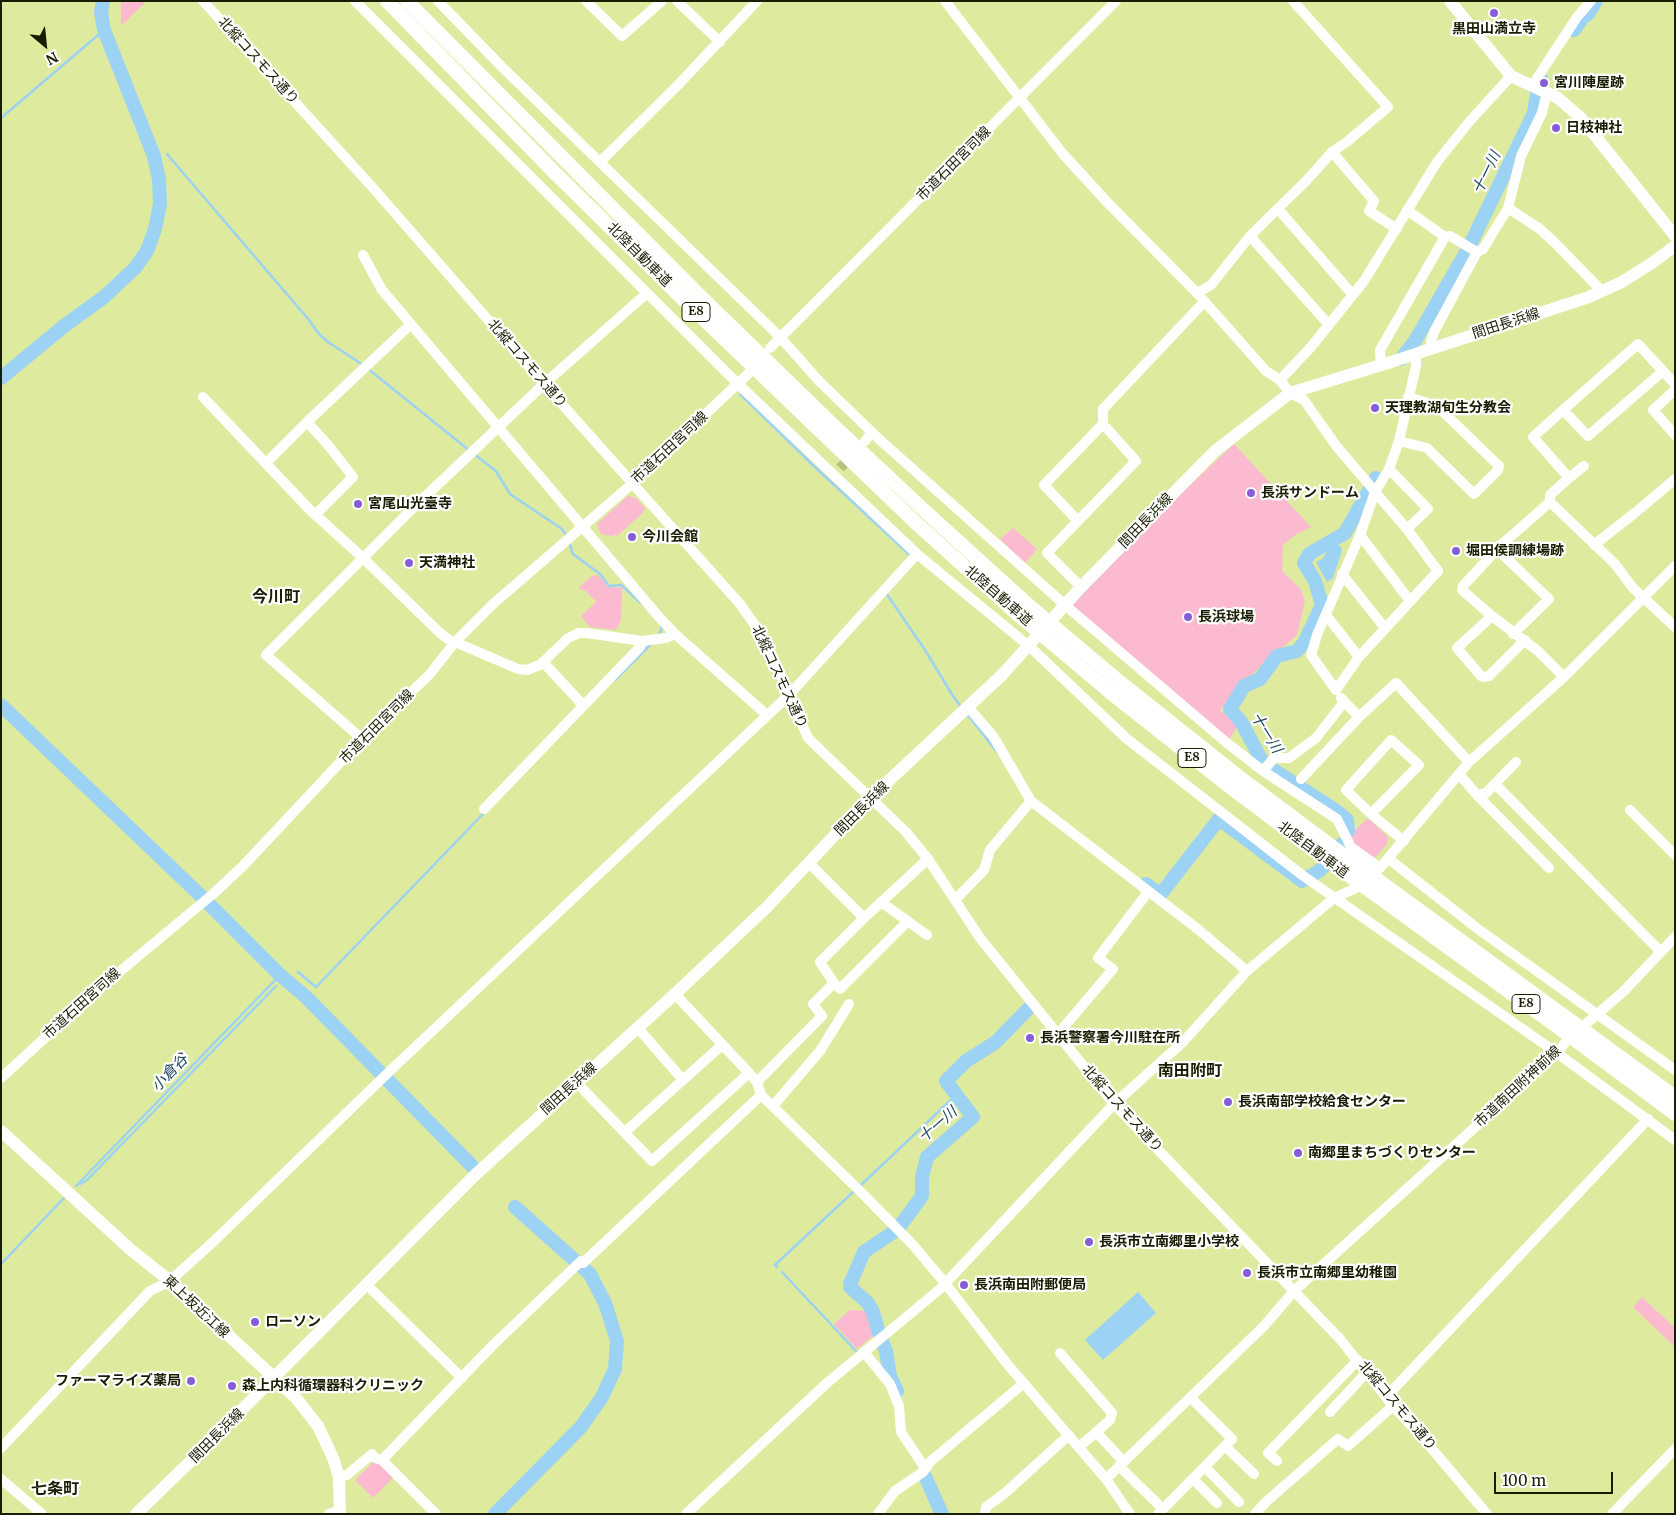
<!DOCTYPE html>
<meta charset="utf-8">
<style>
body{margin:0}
#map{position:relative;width:1676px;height:1515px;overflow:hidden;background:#deea9e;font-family:Merriweather,serif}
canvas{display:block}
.frame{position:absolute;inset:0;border:2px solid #191d00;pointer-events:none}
.north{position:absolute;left:20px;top:20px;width:50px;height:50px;-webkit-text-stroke:4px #fff;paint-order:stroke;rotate:152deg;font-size:14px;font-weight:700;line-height:20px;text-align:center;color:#191d00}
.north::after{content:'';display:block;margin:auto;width:18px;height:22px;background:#191d00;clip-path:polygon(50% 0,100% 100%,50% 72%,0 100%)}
.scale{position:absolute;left:1494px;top:1472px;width:119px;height:22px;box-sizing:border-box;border:2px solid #191d00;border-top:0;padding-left:6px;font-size:15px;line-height:18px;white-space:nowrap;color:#191d00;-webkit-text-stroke:4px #fff;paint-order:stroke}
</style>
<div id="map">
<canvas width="1676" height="1515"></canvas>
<div class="frame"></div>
<div class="north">N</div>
<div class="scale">100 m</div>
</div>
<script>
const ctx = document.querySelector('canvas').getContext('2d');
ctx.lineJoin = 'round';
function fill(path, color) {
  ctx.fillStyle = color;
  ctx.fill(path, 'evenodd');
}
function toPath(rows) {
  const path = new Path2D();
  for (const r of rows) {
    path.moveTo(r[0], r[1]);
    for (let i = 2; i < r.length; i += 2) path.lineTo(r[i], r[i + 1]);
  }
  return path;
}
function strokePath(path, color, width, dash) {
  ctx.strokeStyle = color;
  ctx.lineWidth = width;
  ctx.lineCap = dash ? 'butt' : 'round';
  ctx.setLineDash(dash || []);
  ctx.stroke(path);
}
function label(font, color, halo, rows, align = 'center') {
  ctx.font = font + ' Merriweather,"Noto Sans JP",serif';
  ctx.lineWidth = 4.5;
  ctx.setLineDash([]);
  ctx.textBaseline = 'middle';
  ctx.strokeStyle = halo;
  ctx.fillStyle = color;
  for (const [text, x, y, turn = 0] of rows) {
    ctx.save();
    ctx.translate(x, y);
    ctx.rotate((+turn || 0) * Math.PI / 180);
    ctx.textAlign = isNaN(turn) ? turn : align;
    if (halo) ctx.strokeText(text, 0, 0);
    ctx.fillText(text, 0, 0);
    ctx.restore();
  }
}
fill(toPath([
 [121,1,147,1,121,26],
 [1234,444,1311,527,1295,535,1283,545,1282,571,1301,589,1305,601,1297,635,1238,686,1220,710,1238,726,1227,742,1066,611,1186,489],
 [628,496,636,498,645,508,643,513,617,536,615,534,612,536,601,534,597,524],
 [1013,528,1037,549,1025,563,1000,539],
 [598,575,609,587,622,588,621,621,616,630,590,627,581,616,596,602,586,591,578,588,592,576],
 [1368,818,1388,837,1387,844,1373,860,1347,838],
 [1642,1297,1675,1328,1675,1347,1633,1307],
 [850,1310,868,1311,875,1334,857,1349,834,1324],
 [380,1461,394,1477,373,1498,355,1480,373,1462]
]), '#fcbad1');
fill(toPath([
 [1335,544,1341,547,1342,551,1333,578,1327,582,1316,562,1322,559,1330,547],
 [1138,1292,1156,1313,1103,1360,1085,1340]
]), '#9cd2f3');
strokePath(toPath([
 [1,118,104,30],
 [167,154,309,320,319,334,328,342,363,365],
 [154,156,158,156],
 [367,368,470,451],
 [740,394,817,469,911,556],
 [474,454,496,471,510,494,562,529,567,537],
 [569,542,573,554,600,574,609,586,621,585,641,603],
 [886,593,925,650,953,696,961,707],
 [659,636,662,627,661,625],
 [615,680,652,643],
 [967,714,997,752],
 [298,972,316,987,483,814],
 [80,1184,87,1180,276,986],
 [76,1186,280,975],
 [860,1186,956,1095],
 [1,1264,64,1198],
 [777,1267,775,1265,853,1192],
 [782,1272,856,1351]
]), '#9cd2f3', 2.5);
strokePath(toPath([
 [103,1,101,12,104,30,154,156],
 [1574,30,1583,17,1588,14,1596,1],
 [1401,359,1415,341,1468,249,1534,113,1537,93,1541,79],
 [1,378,64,326,104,297,135,268,147,251,155,229,160,204,159,179,154,157],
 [1,705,200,895,280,975,306,997,472,1166],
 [1348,831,1347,820,1335,810,1263,763,1242,723,1230,709,1244,686,1260,679,1277,656,1297,651,1304,643,1322,605,1315,581,1304,563,1309,554,1345,533,1376,478],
 [1146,884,1160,895,1219,819,1302,881,1319,871,1332,858,1342,844],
 [879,1333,873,1312,868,1303,850,1287,850,1284,864,1252,895,1231,900,1226,922,1196,922,1177,927,1157,973,1117,946,1081,966,1061,996,1042,1027,1010],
 [882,1341,886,1351,890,1376,897,1391],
 [925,1476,942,1514],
 [495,1514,581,1427,602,1397,615,1369,617,1341,605,1303,590,1274,515,1207]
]), '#9cd2f3', 14);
strokePath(toPath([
 [840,468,852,455]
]), '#b7c17e', 10, [10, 5]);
strokePath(toPath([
 [203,1,374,189,544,384,740,604,760,632,771,653,808,738,906,832,928,859,980,938,1114,1104,1340,1339,1393,1406,1422,1437,1487,1514],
 [355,1,738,384,917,554,1029,646,1126,738,1302,875,1557,1053,1675,1140],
 [438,1,502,67,780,337,819,381,879,439,1065,605,1227,743,1263,771,1337,819,1351,847,1380,868],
 [586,1,622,36,662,1],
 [677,1,720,42],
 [945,1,1063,154,1107,202,1197,293,1266,371,1280,380,1290,393,1304,400,1337,447,1367,482,1375,492,1407,529,1438,571,1359,657,1336,690,1311,655,1317,635,1360,535,1375,492,1389,469,1399,441,1416,366,1416,357],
 [1532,86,1577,17,1591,1],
 [1332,152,1374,201,1369,211,1397,229],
 [600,162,678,85,757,1],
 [1508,208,1540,229,1555,243,1602,291],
 [1278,209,1353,295],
 [1250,236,1329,325],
 [1445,237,1450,236,1477,252],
 [363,255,382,290,659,617,675,634,767,715],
 [1197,293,1211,285,1250,236,1307,180,1332,152,1348,141,1388,107,1293,1],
 [770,348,1116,1],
 [1432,349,1431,341,1434,332,1477,252,1483,249,1508,208,1521,156,1542,113,1547,92],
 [1381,365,1380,350,1445,237,1407,210],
 [1662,372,1588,436,1563,410,1638,344,1675,384],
 [1280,380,1311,347,1364,281,1437,162,1469,122,1511,76],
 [1675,390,1653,410,1675,435],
 [203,397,309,509,363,558,440,633,448,639,518,669,527,670,540,665,568,638,579,633,587,633,642,641,666,638,675,634],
 [307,422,328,445,353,477,315,515],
 [865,441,872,432],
 [1399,441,1427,448,1474,494,1498,470,1499,466,1437,406,1408,397],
 [266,463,307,422,411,324],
 [1389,469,1428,509,1407,529],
 [1569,478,1584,466],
 [1550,502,1550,495,1569,478,1533,437,1563,410],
 [1077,520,1044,485,1103,424,1103,409,1204,302],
 [1360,535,1410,601],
 [1594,545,1636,512,1675,479],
 [1498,550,1549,599,1513,634],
 [1342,574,1385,628],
 [1081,587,1047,553,1136,461,1103,424],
 [1326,615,1359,657],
 [1492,616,1457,648,1481,676,1484,677,1489,676,1525,640],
 [543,662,583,705],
 [1564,677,1538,651,1492,616,1462,590,1463,586,1501,545,1550,502,1615,564,1633,588,1675,627],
 [1341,698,1359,717],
 [968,707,993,736,1031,801,1199,930,1247,971],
 [362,739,266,655,412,509,544,384,646,294],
 [1263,771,1274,758,1289,758,1316,738,1344,702],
 [1459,774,1477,795,1549,868],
 [1301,779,1359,717,1396,683,1469,762],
 [1495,784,1661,952],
 [1477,795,1486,793,1516,762],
 [484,809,640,647,642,641],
 [1630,810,1675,855],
 [1371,814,1419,765,1391,740,1346,790,1371,814,1404,841],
 [1389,859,1478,929,1675,1070],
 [955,900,984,870,990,850,1031,801],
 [881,902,927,935],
 [864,918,928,859],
 [834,983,840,989,908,921],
 [675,994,749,1073],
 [1587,1023,1623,992,1675,937],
 [637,1027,683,1080],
 [1058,1034,1113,969,1098,958,1148,892],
 [1,1078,93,994,213,894,243,866,362,739,430,674,455,642,493,604,633,483,749,373],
 [576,1082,652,1161,749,1073,757,1082,761,1095,861,1192,913,1245,945,1283,1008,1365,1106,1479,1130,1514],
 [757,1082,822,1016,813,1004,834,983,820,962,864,918,809,863],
 [773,1106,820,1051,849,1004],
 [625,1132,722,1045],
 [583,1263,761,1095],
 [366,1284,462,1378],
 [864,1352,890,1384,899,1406,901,1432,925,1468],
 [1060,1353,1112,1413,1110,1420,1079,1447],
 [1387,1396,1648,1119],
 [1330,1412,1367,1372],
 [1096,1432,1124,1462],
 [1225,1446,1254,1474],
 [1,1448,150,1291,170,1281,213,1242,393,1068,789,695,917,554],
 [382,1460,493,1345,581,1261],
 [1277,1461,1268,1453,1358,1360],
 [1119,1466,1163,1509],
 [1205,1467,1239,1502],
 [339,1477,347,1475,372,1454,375,1458,382,1460,436,1514],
 [1,1479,42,1514],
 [1106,1479,1264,1326,1294,1291,1557,1053,1565,1043],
 [1193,1479,1217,1503],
 [329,1514,340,1510],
 [686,1514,827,1383,940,1289,1114,1104,1183,1042,1247,971,1334,898,1356,888,1380,868,1469,762,1564,677,1675,566],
 [878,1514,895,1491,923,1472,931,1461,1024,1383],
 [985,1514,986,1507,1005,1493,1069,1435],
 [1158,1514,1232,1439,1191,1398],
 [1255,1514,1267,1501,1338,1439,1348,1446,1393,1406],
 [1612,1514,1675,1449]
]), '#fff', 10);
strokePath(toPath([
 [1450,1,1511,76,1558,98,1581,118,1675,236],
 [1,1131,131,1250,170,1281,296,1398,318,1426,333,1458,339,1477,340,1514],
 [136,1514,198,1454,475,1175,675,994,767,907,867,801,1002,675,1081,587,1215,451,1290,393,1388,363,1589,297,1622,282,1652,263,1675,246]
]), '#fff', 12);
strokePath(toPath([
 [387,1,554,172,689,305,916,523,1015,612,1111,693,1230,787,1322,856,1551,1022,1675,1114],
 [407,1,699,295,834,426,926,512,1025,602,1121,683,1238,776,1330,845,1675,1097]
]), '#fff', 14);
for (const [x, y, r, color] of [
 [1494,13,5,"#875dd7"],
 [1544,83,5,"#875dd7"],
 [1556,128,5,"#875dd7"],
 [1375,408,5,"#875dd7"],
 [1251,493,5,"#875dd7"],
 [358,504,5,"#875dd7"],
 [632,537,5,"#875dd7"],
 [1456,551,5,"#875dd7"],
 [409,563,5,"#875dd7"],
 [1188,617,5,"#875dd7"],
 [1030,1038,5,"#875dd7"],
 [1228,1102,5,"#875dd7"],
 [1298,1153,5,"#875dd7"],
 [1089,1242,5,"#875dd7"],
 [1247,1273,5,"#875dd7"],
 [964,1285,5,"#875dd7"],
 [255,1322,5,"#875dd7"],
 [191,1381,5,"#875dd7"],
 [232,1386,5,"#875dd7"]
]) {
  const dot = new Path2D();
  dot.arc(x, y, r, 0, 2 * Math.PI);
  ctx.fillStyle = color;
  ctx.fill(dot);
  strokePath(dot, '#fff', 2);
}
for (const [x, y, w] of [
 [696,312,28],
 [1192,758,28],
 [1526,1004,28]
]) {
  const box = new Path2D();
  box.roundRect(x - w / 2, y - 9.5, w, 19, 4);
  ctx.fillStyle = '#fff';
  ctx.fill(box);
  strokePath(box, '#191d00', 1);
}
label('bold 12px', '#191d00', null, [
 ["E8",696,312],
 ["E8",1192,758],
 ["E8",1526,1004]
]);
label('bold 14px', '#191d00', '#fff', [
 ["黒田山満立寺",1494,29,"center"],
 ["宮川陣屋跡",1554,83],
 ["日枝神社",1566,128],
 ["天理教湖旬生分教会",1385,408],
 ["長浜サンドーム",1261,493],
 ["宮尾山光臺寺",368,504],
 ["今川会館",642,537],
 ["堀田侯調練場跡",1466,551],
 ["天満神社",419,563],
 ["長浜球場",1198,617],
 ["長浜警察署今川駐在所",1040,1038],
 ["長浜南部学校給食センター",1238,1102],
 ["南郷里まちづくりセンター",1308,1153],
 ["長浜市立南郷里小学校",1099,1242],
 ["長浜市立南郷里幼稚園",1257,1273],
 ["長浜南田附郵便局",974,1285],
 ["ローソン",265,1322],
 ["ファーマライズ薬局",181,1381,"right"],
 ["森上内科循環器科クリニック",242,1386]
], 'left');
label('14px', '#191d00', '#fff', [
 ["北縦コスモス通り",258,61,48],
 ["市道石田宮司線",954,164,-45],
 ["北陸自動車道",639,255,45],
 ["間田長浜線",1506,324,-18],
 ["北縦コスモス通り",527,364,49],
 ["市道石田宮司線",670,448,-43],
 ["間田長浜線",1146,521,-46],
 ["北陸自動車道",998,596,41],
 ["北縦コスモス通り",779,677,65],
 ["市道石田宮司線",377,727,-45],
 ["間田長浜線",862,809,-45],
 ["北陸自動車道",1313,850,37],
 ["市道石田宮司線",82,1004,-42],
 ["市道南田附神前線",1518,1087,-43],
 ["間田長浜線",569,1089,-42],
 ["北縦コスモス通り",1122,1109,48],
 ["東上坂近江線",196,1307,43],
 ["北縦コスモス通り",1397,1406,50],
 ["間田長浜線",217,1436,-45]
]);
label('italic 15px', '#1d465d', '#fff', [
 ["十一川",1487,173,-64],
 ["十一川",1266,733,58],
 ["小倉谷",170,1073,-46],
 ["十一川",938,1125,-41]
]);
label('bold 16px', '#191d00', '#fff', [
 ["今川町",276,597],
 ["南田附町",1190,1071],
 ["七条町",55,1489]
]);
</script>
